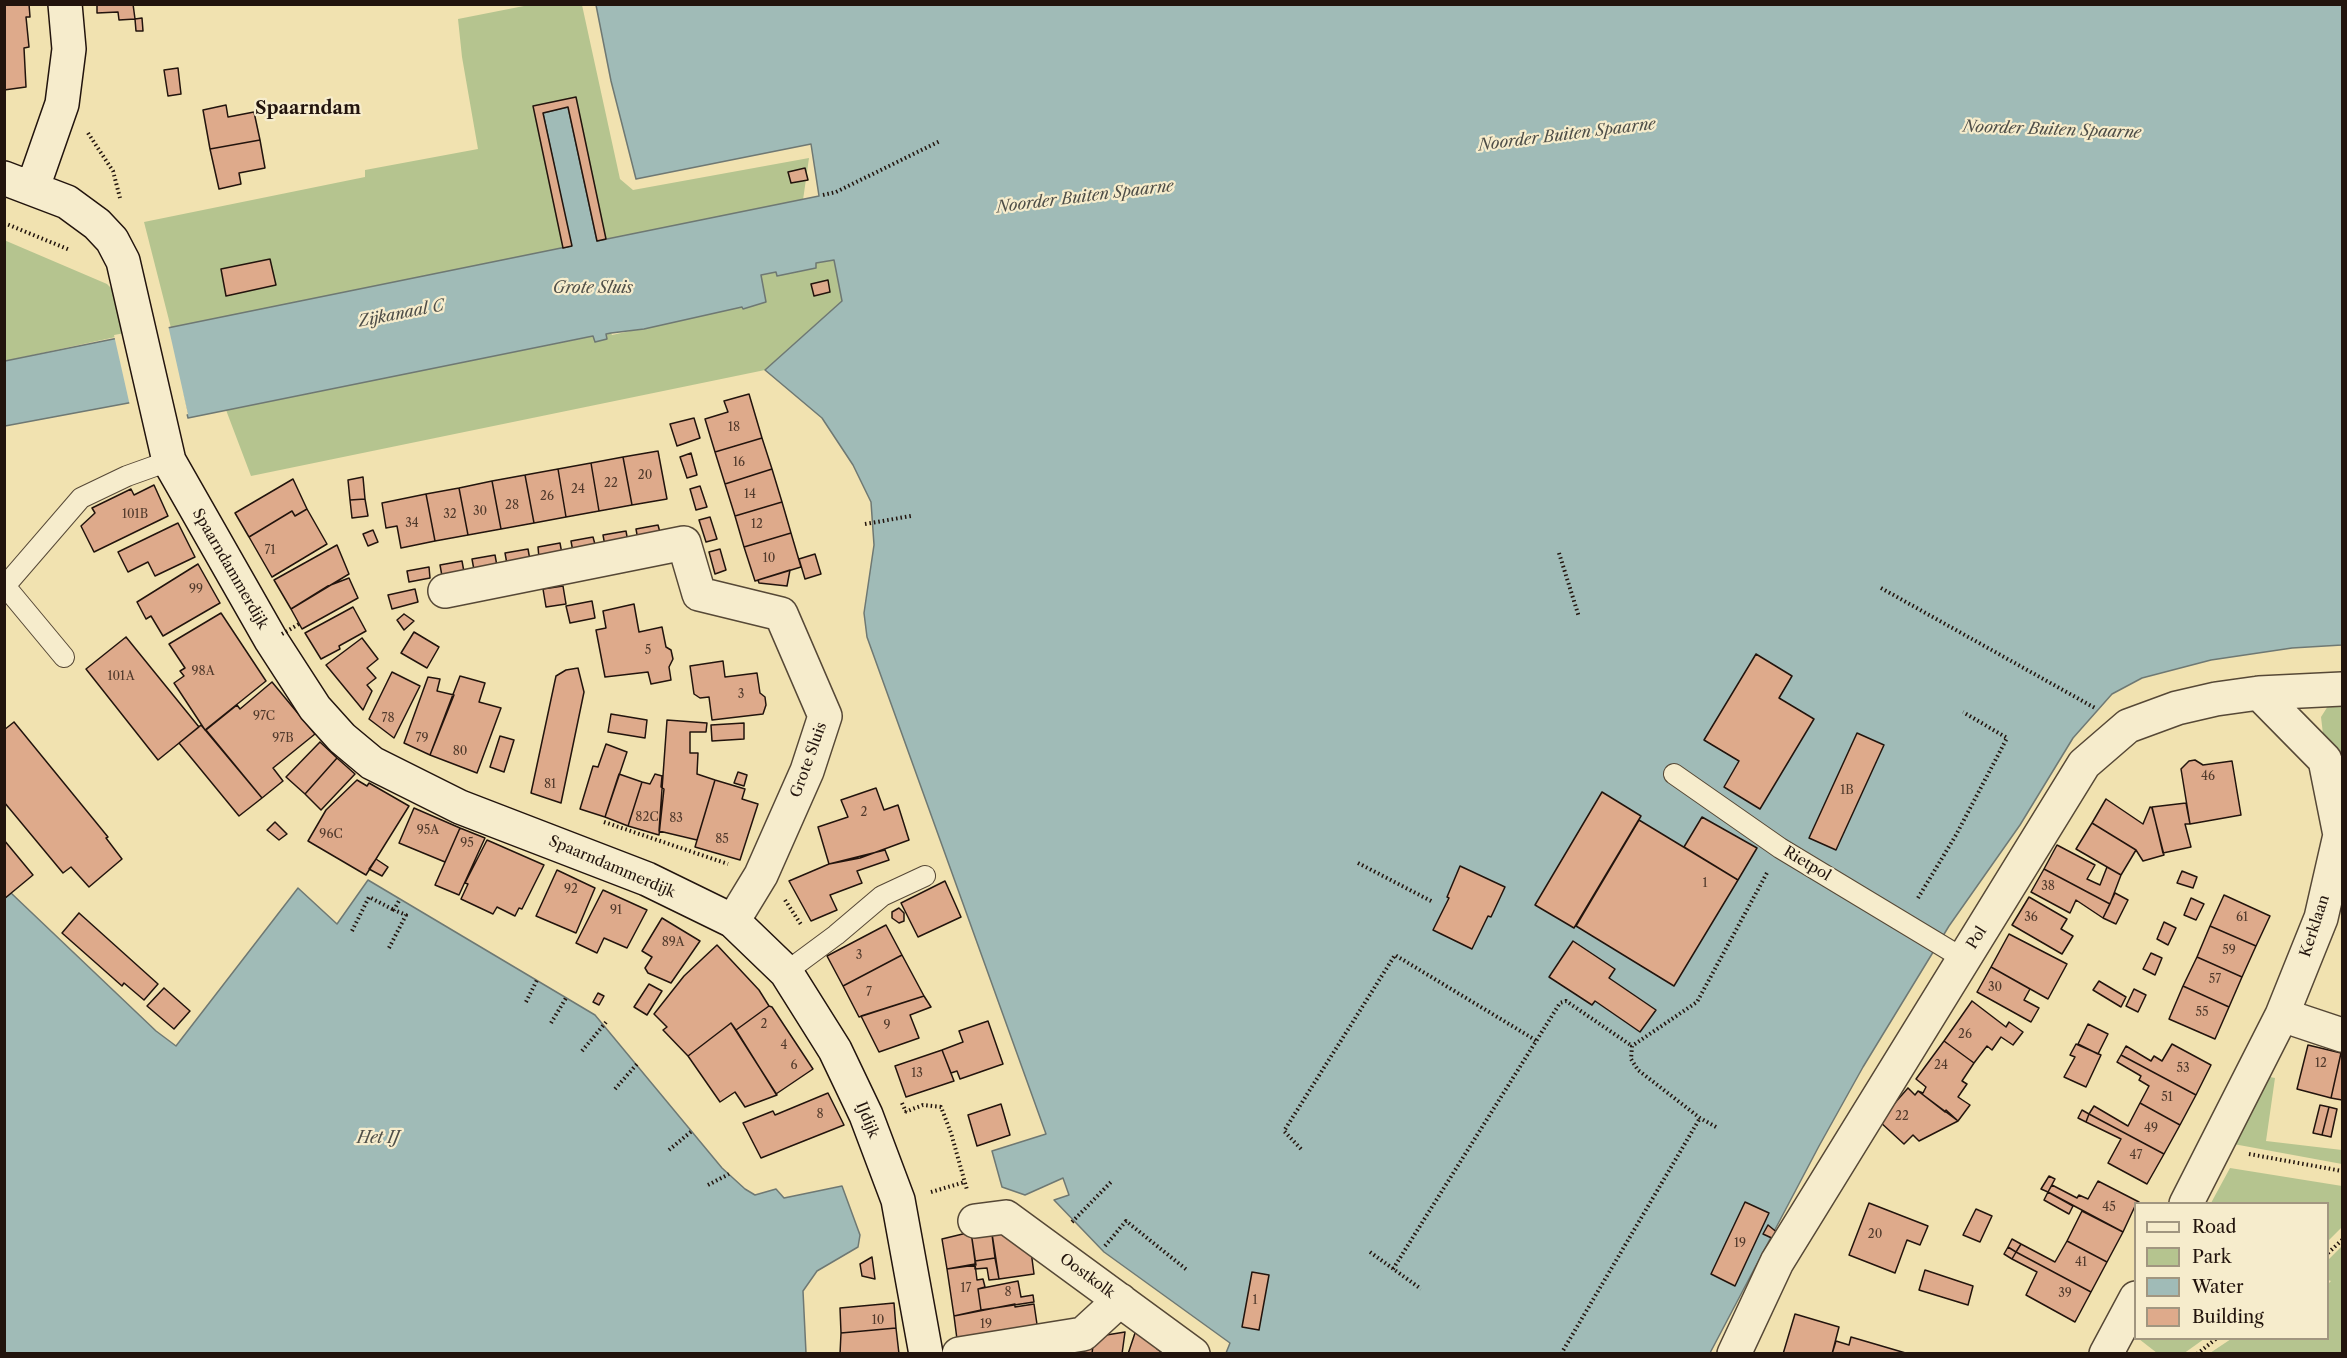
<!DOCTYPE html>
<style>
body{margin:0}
#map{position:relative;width:2347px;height:1358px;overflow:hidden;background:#f1e2b0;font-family:"Libre Caslon Text",serif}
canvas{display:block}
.frame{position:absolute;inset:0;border:6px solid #22140d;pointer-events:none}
.legend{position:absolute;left:2134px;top:1202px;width:195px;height:138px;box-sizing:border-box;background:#f6eccc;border:2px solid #a19680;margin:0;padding:8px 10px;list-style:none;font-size:18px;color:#22140d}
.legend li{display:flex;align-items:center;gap:12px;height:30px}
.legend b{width:30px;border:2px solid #a19680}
</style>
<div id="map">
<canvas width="2347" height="1358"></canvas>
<div class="frame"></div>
<ul class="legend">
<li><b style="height:8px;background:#f6eccc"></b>Road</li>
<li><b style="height:16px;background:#b5c48f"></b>Park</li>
<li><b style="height:16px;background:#a0bbb7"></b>Water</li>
<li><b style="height:16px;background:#deaa8b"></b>Building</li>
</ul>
</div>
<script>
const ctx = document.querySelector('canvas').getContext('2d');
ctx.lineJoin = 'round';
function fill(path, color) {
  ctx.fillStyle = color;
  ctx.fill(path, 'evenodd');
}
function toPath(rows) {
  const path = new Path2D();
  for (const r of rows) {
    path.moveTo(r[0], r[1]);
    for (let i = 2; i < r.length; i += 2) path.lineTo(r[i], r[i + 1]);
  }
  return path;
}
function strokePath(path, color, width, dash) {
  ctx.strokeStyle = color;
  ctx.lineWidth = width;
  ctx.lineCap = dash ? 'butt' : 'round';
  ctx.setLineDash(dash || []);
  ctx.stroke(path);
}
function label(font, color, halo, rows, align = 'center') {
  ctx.font = font + ' "Libre Caslon Text",serif';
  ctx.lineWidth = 4.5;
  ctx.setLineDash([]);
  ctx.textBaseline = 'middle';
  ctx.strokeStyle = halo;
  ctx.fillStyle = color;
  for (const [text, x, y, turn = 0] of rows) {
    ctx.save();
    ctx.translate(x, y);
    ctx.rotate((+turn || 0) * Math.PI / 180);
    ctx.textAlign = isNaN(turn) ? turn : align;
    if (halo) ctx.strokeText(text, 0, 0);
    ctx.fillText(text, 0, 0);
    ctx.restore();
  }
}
fill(toPath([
 [529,5,582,5,620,179,633,190,809,158,803,200,597,241,568,108,544,113,572,246,171,328,144,222,365,177,365,170,478,149,462,57,458,19],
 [4,240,107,284,122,299,125,335,5,361],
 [834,260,842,301,765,370,251,476,226,410,594,336,595,341,607,339,606,334,611,333,612,335,746,306,761,275,776,272,777,276,816,268,816,263],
 [2328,706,2342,706,2342,772,2323,734,2321,717],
 [2259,1075,2275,1078,2266,1141,2342,1150,2342,1164,2228,1143],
 [2230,1168,2342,1186,2342,1227,2328,1241,2328,1204,2211,1203],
 [2342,1246,2342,1353,2210,1353,2231,1339,2328,1338,2328,1284,2331,1281,2328,1280,2328,1260],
 [2139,1339,2204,1339,2183,1354,2157,1353]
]), '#b5c48f');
const water = toPath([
 [596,5,2342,5,2342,645,2292,648,2211,660,2142,678,2112,694,2073,738,2020,825,1949,926,1863,1067,1819,1146,1710,1353,1226,1353,1230,1343,1104,1252,1054,1200,1069,1195,1063,1178,1025,1195,1002,1187,992,1151,1046,1134,867,637,864,613,874,545,871,502,853,465,822,418,765,370,842,301,834,260,816,263,816,268,777,276,776,272,761,275,766,302,743,309,742,307,644,329,611,333,606,334,607,339,595,342,593,336,188,418,182,393,5,426,5,361,571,246,543,113,568,107,597,241,819,196,811,144,636,179,611,81,596,5],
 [368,880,595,1015,722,1168,745,1189,755,1195,776,1189,784,1198,842,1186,860,1235,858,1247,817,1271,803,1291,806,1353,5,1354,4,899,11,893,156,1031,176,1046,298,888,337,924,368,880]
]);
fill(water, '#a0bbb7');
strokePath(water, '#6e7873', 1.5);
fill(toPath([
 [168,325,188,414,185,415,181,397,130,406,114,335]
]), '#f1e2b0');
const building = toPath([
 [4,4,29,4,30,17,26,17,29,47,24,48,26,87,4,90,4,4],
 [97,4,133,4,135,19,142,18,143,31,136,31,135,19,119,20,118,12,97,13,97,4],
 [178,68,181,94,168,96,164,70,178,68],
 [576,97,606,239,597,241,568,107,543,113,572,246,563,248,533,106,576,97],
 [226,105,228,117,254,112,260,140,210,149,203,110,226,105],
 [260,140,265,168,239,173,241,184,219,189,210,149,260,140],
 [805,168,808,180,791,183,788,172,805,168],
 [270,259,276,285,226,296,221,269,270,259],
 [828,280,830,292,814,296,811,284,828,280],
 [749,394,762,438,715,452,705,419,728,412,724,401,749,394],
 [694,418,700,438,677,446,670,424,694,418],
 [762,438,772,469,725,484,715,452,762,438],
 [658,451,667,499,632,505,623,457,658,451],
 [691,453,697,475,687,478,680,457,691,453],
 [623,457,632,505,599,511,591,463,623,457],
 [591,463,599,511,566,517,558,469,591,463],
 [558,469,566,517,534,523,525,475,558,469],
 [772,469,782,502,735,516,725,484,772,469],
 [525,475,534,523,501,529,492,481,525,475],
 [363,477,365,499,350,500,348,480,363,477],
 [293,479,307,509,295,516,292,511,249,537,235,513,293,479],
 [492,481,501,529,468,535,459,488,492,481],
 [154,485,168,516,94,552,81,526,95,513,92,508,131,489,134,495,154,485],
 [700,486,707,507,696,510,690,489,700,486],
 [459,488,468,535,435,541,426,494,459,488],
 [426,494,435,541,401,548,397,526,386,528,382,503,426,494],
 [365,499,368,516,352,518,350,500,365,499],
 [782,502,791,533,744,547,735,516,782,502],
 [307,509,327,544,272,577,249,537,292,511,295,516,307,509],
 [710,517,717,539,706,542,699,520,710,517],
 [178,523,195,557,155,576,148,562,128,572,118,552,178,523],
 [658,525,661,536,638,540,636,529,658,525],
 [373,530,378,542,368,546,363,534,373,530],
 [626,531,628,542,605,546,603,535,626,531],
 [791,533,801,567,755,581,744,547,791,533],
 [593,537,596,548,573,552,571,541,593,537],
 [560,543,562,554,539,558,538,547,560,543],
 [337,545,349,574,291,609,274,580,337,545],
 [528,549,530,560,507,564,505,553,528,549],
 [720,549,726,570,715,574,709,552,720,549],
 [815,554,821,574,805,579,799,559,815,554],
 [495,555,497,566,474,570,472,559,495,555],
 [462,561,464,572,442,576,440,565,462,561],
 [198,564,220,603,163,636,151,616,146,619,137,602,198,564],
 [429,567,430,578,409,582,407,571,429,567],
 [790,570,787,586,759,583,758,580,790,570],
 [349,578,358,598,302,629,291,609,328,586,349,578],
 [563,586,566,604,546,607,543,589,563,586],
 [415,589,418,602,392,609,388,595,415,589],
 [592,601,595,618,570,623,566,606,592,601],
 [634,604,639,632,662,627,666,647,671,650,673,659,669,667,671,680,651,684,648,672,605,677,596,630,606,628,603,611,634,604],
 [353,607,366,631,339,646,340,649,321,659,305,633,353,607],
 [221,613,266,681,205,730,174,683,184,676,180,671,185,668,169,644,221,613],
 [404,614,414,621,404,630,397,620,404,614],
 [414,632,439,647,427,668,401,653,414,632],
 [126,637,199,727,158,760,86,669,126,637],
 [362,638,378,659,367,668,376,678,367,685,372,691,363,710,326,665,362,638],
 [1756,654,1792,676,1779,698,1814,719,1760,809,1724,787,1739,761,1704,740,1756,654],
 [723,661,725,677,757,673,760,693,765,697,766,705,763,714,712,720,709,697,700,698,694,694,690,666,723,661],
 [578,668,584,692,561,803,531,793,556,676,566,670,578,668],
 [392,672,420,686,394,738,369,719,392,672],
 [460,676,485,683,479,702,501,708,477,773,430,755,460,676],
 [428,677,440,679,437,691,454,695,430,755,404,743,428,677],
 [272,682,315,734,273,768,283,781,262,798,206,730,237,705,240,709,272,682],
 [611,714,647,720,645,738,608,732,611,714],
 [667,720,707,723,706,732,690,732,690,753,698,753,697,774,715,780,697,840,659,831,667,720],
 [14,722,108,837,106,838,122,859,89,887,71,867,63,873,4,802,4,730,14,722],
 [744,723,744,739,712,741,711,725,744,723],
 [201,725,262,798,239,816,179,743,201,725],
 [1857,733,1884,745,1836,850,1809,838,1857,733],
 [500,736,514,740,504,772,490,767,500,736],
 [320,742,337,758,305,794,286,777,320,742],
 [606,744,627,752,605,817,580,809,593,766,598,767,606,744],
 [337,758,355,774,321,810,305,794,337,758],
 [2195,760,2203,765,2232,761,2241,815,2190,824,2181,769,2189,761,2195,760],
 [738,772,747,775,744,786,734,783,738,772],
 [619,774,642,782,628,826,605,817,619,774],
 [655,774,662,776,661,787,664,789,659,835,628,826,642,782,650,784,655,774],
 [357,780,367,786,369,783,409,806,366,875,308,841,326,810,357,780],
 [715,780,745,789,742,799,758,804,740,860,695,847,715,780],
 [876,788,884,810,898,805,909,840,860,858,829,864,818,827,848,817,841,800,876,788],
 [1602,792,1641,816,1574,928,1535,905,1602,792],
 [2106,799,2143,824,2150,807,2152,808,2164,855,2143,861,2136,850,2092,823,2106,799],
 [2186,803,2190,824,2185,824,2191,847,2163,853,2152,807,2186,803],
 [414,808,460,828,445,862,399,843,414,808],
 [1702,817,1757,848,1738,880,1684,847,1702,817],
 [1639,820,1738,880,1674,986,1576,926,1639,820],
 [275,822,287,834,279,840,267,830,275,822],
 [2092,823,2136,850,2121,875,2076,849,2092,823],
 [460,828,485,838,459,895,435,885,460,828],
 [4,840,33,875,4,899,4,840],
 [487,840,544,865,522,909,519,908,515,916,497,907,493,914,461,899,468,884,465,883,487,840],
 [2057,845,2095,865,2087,879,2100,885,2107,867,2121,875,2110,904,2044,869,2057,845],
 [885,850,889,860,857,871,862,883,830,895,837,910,811,921,789,881,829,864,885,850],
 [376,859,388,867,382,876,369,869,376,859],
 [1460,866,1505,887,1491,917,1488,916,1472,949,1433,930,1449,898,1447,897,1460,866],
 [2044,869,2110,904,2103,918,2076,900,2070,913,2031,892,2044,869],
 [557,870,595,888,576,933,536,916,557,870],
 [2182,871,2197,877,2193,888,2177,883,2182,871],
 [945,881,961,917,918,937,901,903,945,881],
 [603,890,647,910,627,948,604,938,597,953,576,943,603,890],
 [2115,893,2128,900,2116,924,2103,918,2115,893],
 [2224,895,2270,916,2256,946,2210,926,2224,895],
 [2029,897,2067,919,2061,929,2073,936,2062,954,2012,925,2029,897],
 [2191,898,2204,904,2196,920,2184,915,2191,898],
 [899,908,904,913,904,921,899,923,892,918,892,912,899,908],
 [79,913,158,984,144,1000,124,983,122,986,62,933,79,913],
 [662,918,700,941,671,983,648,973,645,968,652,957,642,951,662,918],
 [2164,922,2176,928,2168,945,2157,939,2164,922],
 [886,925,902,955,843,986,827,956,886,925],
 [2210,926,2256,946,2242,977,2197,957,2210,926],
 [2009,934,2067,964,2048,999,1991,967,2009,934],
 [1573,941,1615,969,1609,978,1656,1010,1640,1032,1595,1001,1592,1005,1549,977,1573,941],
 [717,945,759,990,769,1006,736,1030,731,1023,688,1056,663,1030,667,1027,654,1014,684,976,717,945],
 [2151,953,2162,958,2155,975,2143,969,2151,953],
 [902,955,924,996,859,1017,843,986,902,955],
 [2197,957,2242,977,2229,1007,2183,986,2197,957],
 [1991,967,2030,989,2024,1000,2039,1008,2031,1022,1977,992,1991,967],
 [2099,981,2126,997,2121,1007,2093,990,2099,981],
 [649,984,662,991,647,1015,634,1007,649,984],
 [2183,986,2229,1007,2215,1039,2169,1019,2183,986],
 [164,988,190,1011,174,1029,147,1006,164,988],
 [2134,989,2146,995,2138,1012,2126,1006,2134,989],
 [598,993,604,996,599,1005,593,1002,598,993],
 [924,996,931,1007,910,1015,919,1038,879,1052,861,1016,924,996],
 [1972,1001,2006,1027,2009,1022,2023,1032,2013,1045,2001,1037,1992,1050,1987,1046,1974,1063,1944,1041,1972,1001],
 [769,1006,772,1007,813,1069,776,1094,736,1030,769,1006],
 [988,1021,1003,1064,960,1079,957,1071,951,1073,942,1050,963,1042,959,1031,988,1021],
 [731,1023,777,1095,745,1107,735,1092,720,1102,688,1056,731,1023],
 [2088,1024,2108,1034,2098,1054,2078,1044,2088,1024],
 [1944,1041,1974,1063,1962,1081,1967,1084,1958,1097,1970,1105,1958,1121,1918,1091,1923,1093,1926,1087,1916,1079,1944,1041],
 [2076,1044,2101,1055,2086,1087,2064,1077,2075,1057,2070,1055,2076,1044],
 [2172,1044,2211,1065,2196,1095,2121,1055,2126,1046,2151,1061,2154,1056,2162,1061,2172,1044],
 [2308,1045,2341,1053,2331,1098,2297,1089,2308,1045],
 [942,1050,954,1081,906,1097,895,1066,942,1050],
 [2341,1053,2342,1053,2342,1100,2331,1098,2341,1053],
 [2121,1055,2196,1095,2180,1125,2140,1103,2149,1086,2139,1080,2141,1076,2117,1062,2121,1055],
 [1908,1088,1915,1095,1918,1091,1945,1112,1946,1110,1958,1121,1919,1141,1913,1135,1904,1144,1879,1121,1908,1088],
 [828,1093,844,1125,761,1158,743,1123,773,1111,775,1115,828,1093],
 [2140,1103,2180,1125,2164,1154,2089,1114,2094,1106,2128,1126,2140,1103],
 [1001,1104,1010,1135,977,1146,968,1115,1001,1104],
 [2320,1105,2329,1107,2322,1135,2313,1133,2320,1105],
 [2329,1107,2337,1109,2331,1137,2322,1135,2329,1107],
 [2082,1110,2089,1114,2086,1122,2078,1118,2082,1110],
 [2089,1114,2164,1154,2147,1184,2108,1163,2121,1139,2086,1122,2089,1114],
 [2049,1176,2055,1179,2048,1192,2041,1189,2049,1176],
 [2098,1181,2139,1202,2136,1204,2123,1232,2048,1192,2052,1185,2077,1198,2079,1195,2088,1199,2098,1181],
 [2048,1192,2073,1206,2069,1214,2044,1200,2048,1192],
 [1745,1202,1769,1213,1735,1286,1711,1274,1745,1202],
 [1869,1203,1928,1226,1920,1245,1907,1240,1895,1273,1849,1255,1869,1203],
 [1976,1209,1992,1216,1980,1242,1963,1235,1976,1209],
 [2082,1211,2123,1232,2107,1262,2067,1241,2082,1211],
 [1768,1225,1779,1234,1776,1240,1763,1234,1768,1225],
 [991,1227,995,1258,975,1261,971,1232,991,1227],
 [991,1227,1031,1251,1034,1274,999,1279,991,1227],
 [971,1232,976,1265,947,1269,942,1239,971,1232],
 [2012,1239,2021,1244,2016,1252,2008,1247,2012,1239],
 [2067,1241,2107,1262,2091,1292,2016,1252,2021,1244,2055,1262,2067,1241],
 [2008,1247,2016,1252,2012,1259,2004,1254,2008,1247],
 [2016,1252,2091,1292,2075,1322,2026,1295,2037,1272,2012,1259,2016,1252],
 [872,1257,875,1279,862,1276,860,1264,872,1257],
 [995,1258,999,1279,989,1280,987,1268,975,1269,975,1261,995,1258],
 [975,1264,977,1280,983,1279,985,1287,978,1289,981,1310,954,1316,947,1269,975,1264],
 [1925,1270,1973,1286,1968,1305,1919,1290,1925,1270],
 [1252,1272,1269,1275,1259,1330,1242,1327,1252,1272],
 [1018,1281,1021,1297,1033,1295,1034,1302,981,1310,978,1289,1018,1281],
 [894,1303,896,1328,841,1333,840,1308,894,1303],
 [1015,1304,1015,1307,1034,1304,1038,1331,958,1347,954,1316,1015,1304],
 [1795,1314,1839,1327,1832,1354,1783,1354,1795,1314],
 [896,1328,899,1354,840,1354,841,1333,896,1328],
 [1136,1330,1158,1344,1157,1349,1164,1354,1128,1354,1136,1330],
 [1125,1332,1122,1354,1092,1354,1094,1337,1125,1332],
 [1094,1337,1092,1354,1062,1354,1094,1337],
 [1851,1337,1909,1354,1832,1354,1836,1341,1849,1345,1851,1337]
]);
fill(building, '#deaa8b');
strokePath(building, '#22140d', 1.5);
const lane = toPath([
 [64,657,5,586,81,498,127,476,169,461],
 [1674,774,1780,848,1964,959],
 [786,972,836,935,882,896,925,876]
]);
const street = toPath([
 [445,591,684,543,699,594,781,614,825,716,807,771,761,875,733,921],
 [2282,1015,2342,1035],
 [2186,1204,2282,1015,2321,918,2340,835,2325,760,2259,693],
 [975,1221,1006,1217,1193,1354],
 [959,1354,1083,1334,1120,1300],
 [1734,1354,1777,1262,2084,764,2128,726,2177,708,2216,699,2259,693,2342,689],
 [2106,1354,2136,1298]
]);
const secondary = toPath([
 [4,178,67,202,97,224,112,240,123,261,169,461,271,640,315,708,342,738,372,763,460,807,647,879,733,921,786,972,835,1050,866,1115,898,1200,926,1354],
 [33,187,62,104,69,49,65,4]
]);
strokePath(lane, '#564836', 22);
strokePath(street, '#564836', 36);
strokePath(secondary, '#22140d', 36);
strokePath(toPath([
 [88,133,113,171,120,198],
 [823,195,836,192,940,141],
 [4,223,70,250],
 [865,524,911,516],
 [1559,553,1579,617],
 [1881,588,2095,708],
 [604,822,728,864],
 [1358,863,1433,902],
 [1918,898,1956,835,2007,738,1963,712],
 [785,900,802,926],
 [352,931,369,897,394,910],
 [389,948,406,915,394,910,400,899],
 [526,1002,537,980],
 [551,1023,566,998],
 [582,1051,607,1021],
 [615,1089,637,1064],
 [902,1103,906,1112],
 [905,1112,923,1105,941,1107,951,1133,967,1190],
 [1716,1127,1700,1118,1638,1070,1631,1059,1632,1046,1697,1002,1768,871],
 [1301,1149,1284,1131,1395,955,1537,1041],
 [669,1150,693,1130],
 [2249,1154,2342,1171],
 [708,1185,729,1174],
 [931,1192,965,1182],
 [1072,1222,1111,1182],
 [1105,1246,1126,1221,1187,1270],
 [1370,1252,1421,1289],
 [2328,1253,2342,1240],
 [1393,1269,1560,1003,1566,1001,1632,1046],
 [1561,1354,1700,1118],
 [2197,1354,2217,1338]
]), '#22140d', 4, [1.5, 3]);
strokePath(lane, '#f6eccc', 20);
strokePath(street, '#f6eccc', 33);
strokePath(secondary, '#f6eccc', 33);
strokePath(toPath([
 [282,634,299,624]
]), '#22140d', 4, [1.5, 3]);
label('12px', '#513a2c', null, [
 ["18",734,428],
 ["16",739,463],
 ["20",645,476],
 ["22",611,484],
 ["24",578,490],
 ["14",750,495],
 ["26",547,497],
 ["28",512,506],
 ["30",480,512],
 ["101B",135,515],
 ["32",450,515],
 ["34",412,524],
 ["12",757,525],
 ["71",270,551],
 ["10",769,559],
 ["99",196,590],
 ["5",648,651],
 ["98A",203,672],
 ["101A",121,677],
 ["3",741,695],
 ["97C",264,717],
 ["78",388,719],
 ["97B",283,739],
 ["79",422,739],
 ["80",460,752],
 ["46",2208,777],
 ["81",550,785],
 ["1B",1847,791],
 ["2",864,813],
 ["82C",647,818],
 ["83",676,819],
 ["95A",428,831],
 ["96C",331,835],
 ["85",722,840],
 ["95",467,844],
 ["1",1705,884],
 ["38",2048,887],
 ["92",571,890],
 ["91",616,911],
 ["36",2031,918],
 ["61",2242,918],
 ["89A",673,943],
 ["59",2229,951],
 ["3",859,956],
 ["57",2215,980],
 ["30",1995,988],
 ["7",869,993],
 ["55",2202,1013],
 ["2",764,1025],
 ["9",887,1026],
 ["26",1965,1035],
 ["4",784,1046],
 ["12",2321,1064],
 ["6",794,1066],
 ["24",1941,1066],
 ["53",2183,1069],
 ["13",917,1074],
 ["51",2167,1098],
 ["8",820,1115],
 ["22",1902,1117],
 ["49",2151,1129],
 ["47",2136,1156],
 ["45",2109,1208],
 ["20",1875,1235],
 ["19",1740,1244],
 ["41",2081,1263],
 ["17",966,1289],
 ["8",1008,1293],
 ["39",2065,1294],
 ["1",1255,1301],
 ["10",878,1321],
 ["19",986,1325]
]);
label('15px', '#22140d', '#f6eccc', [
 ["Spaarndammerdijk",230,569,60],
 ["Grote Sluis",809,760,-70],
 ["Rietpol",1807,864,31],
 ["Spaarndammerdijk",612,867,23],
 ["Kerklaan",2315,926,-72],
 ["Pol",1977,938,-58],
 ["IJdijk",867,1120,68],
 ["Oostkolk",1087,1276,36]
]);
label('italic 16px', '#4e4e48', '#f6eccc', [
 ["Noorder Buiten Spaarne",2052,130,2],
 ["Noorder Buiten Spaarne",1567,135,-7],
 ["Noorder Buiten Spaarne",1085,197,-7],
 ["Grote Sluis",593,288],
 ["Zijkanaal C",401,314,-11],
 ["Het IJ",378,1138]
]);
label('bold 18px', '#22140d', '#f6eccc', [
 ["Spaarndam",308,109]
]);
</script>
